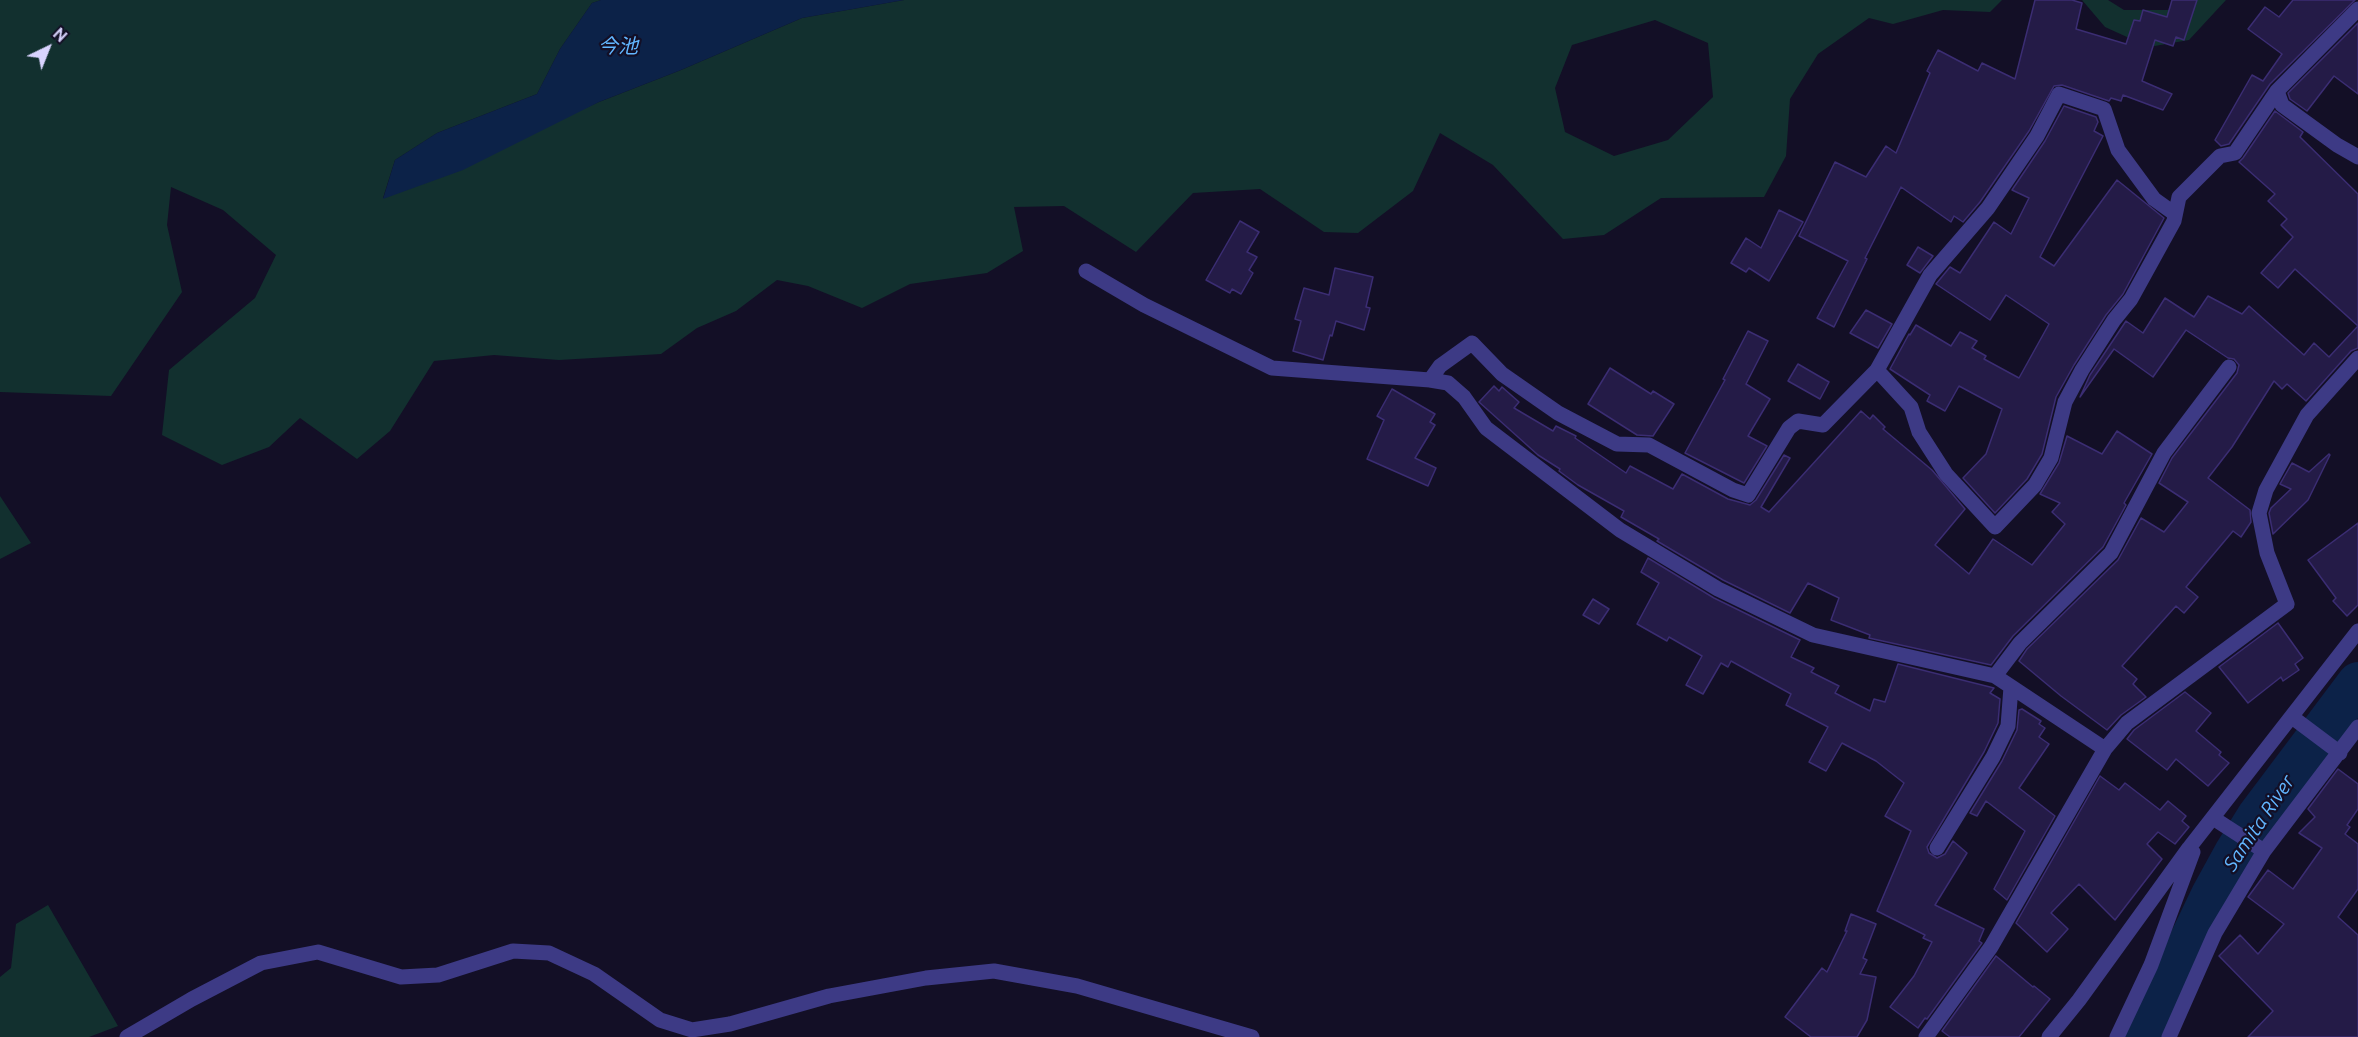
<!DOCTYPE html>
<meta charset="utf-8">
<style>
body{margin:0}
#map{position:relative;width:2358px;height:1037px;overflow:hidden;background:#130f26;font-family:Ubuntu,sans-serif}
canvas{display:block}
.north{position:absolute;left:18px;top:18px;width:60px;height:60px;-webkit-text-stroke:4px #130f26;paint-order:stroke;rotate:43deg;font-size:16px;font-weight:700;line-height:24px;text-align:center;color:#d9d4ff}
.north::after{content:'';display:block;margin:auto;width:21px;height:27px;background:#d9d4ff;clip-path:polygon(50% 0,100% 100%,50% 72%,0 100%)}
</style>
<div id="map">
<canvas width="2358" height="1037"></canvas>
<div class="north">N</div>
</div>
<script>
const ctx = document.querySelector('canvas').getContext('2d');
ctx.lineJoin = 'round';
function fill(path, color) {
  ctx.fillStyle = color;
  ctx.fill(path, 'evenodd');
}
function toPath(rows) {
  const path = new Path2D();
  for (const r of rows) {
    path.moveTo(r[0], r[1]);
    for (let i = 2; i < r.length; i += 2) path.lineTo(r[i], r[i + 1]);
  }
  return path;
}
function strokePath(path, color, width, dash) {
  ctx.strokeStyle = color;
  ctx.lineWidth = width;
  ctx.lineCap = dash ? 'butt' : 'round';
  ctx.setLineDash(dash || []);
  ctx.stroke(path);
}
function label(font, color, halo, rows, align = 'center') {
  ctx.font = font + ' Ubuntu,"Noto Sans JP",sans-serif';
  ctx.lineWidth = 4.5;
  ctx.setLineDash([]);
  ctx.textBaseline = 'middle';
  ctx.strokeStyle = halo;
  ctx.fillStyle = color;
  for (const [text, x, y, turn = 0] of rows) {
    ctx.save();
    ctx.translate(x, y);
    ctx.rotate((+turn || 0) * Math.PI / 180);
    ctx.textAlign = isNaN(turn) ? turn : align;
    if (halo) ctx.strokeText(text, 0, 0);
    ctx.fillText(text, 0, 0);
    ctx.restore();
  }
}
fill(toPath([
 [0,0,601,0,592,3,560,49,537,94,437,133,395,160,383,198,599,102,681,70,802,18,904,0,2002,0,1990,12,1943,10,1893,24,1869,18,1818,54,1790,99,1786,156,1764,197,1661,198,1604,235,1563,239,1493,165,1440,133,1413,191,1358,233,1324,232,1260,189,1193,193,1136,252,1064,206,1014,207,1023,251,987,273,910,284,862,308,808,286,777,280,736,311,697,328,661,354,559,360,494,355,434,361,390,431,357,459,300,418,269,447,222,465,162,435,169,370,255,298,276,255,223,210,171,187,167,225,182,292,111,396,0,392],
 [1655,20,1708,43,1713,97,1668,140,1614,156,1565,132,1555,88,1572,45],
 [2082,0,2108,0,2124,10,2181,10,2187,0,2226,0,2189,40,2149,47,2105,27],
 [0,496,31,543,0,559],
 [48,905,118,1026,89,1037,0,1037,0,977,11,968,16,924]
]), '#12302f');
fill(toPath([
 [601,0,904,0,802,18,681,70,599,102,463,170,383,199,395,160,437,133,537,94,560,49,592,3]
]), '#0c2248');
strokePath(toPath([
 [2144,1037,2212,895,2235,853,2258,816,2358,683]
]), '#0c2248', 42);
const building = toPath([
 [2035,0,2072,0,2082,3,2076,29,2126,44,2134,20,2140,21,2143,10,2167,17,2172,0,2197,0,2184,40,2176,37,2173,46,2155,40,2142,81,2172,94,2163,110,2123,95,2121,101,2111,98,2109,101,2062,85,2054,86,2029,131,1980,202,1963,222,1954,216,1951,222,1901,187,1865,258,1867,259,1834,327,1817,318,1848,261,1799,236,1835,162,1866,177,1886,146,1896,153,1930,73,1927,71,1938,50,1978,71,1982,63,2015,79,2035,0],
 [2293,0,2355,0,2270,84,2229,144,2221,146,2215,140,2252,75,2263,81,2282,54,2248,29,2265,7,2279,17,2293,0],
 [2358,23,2358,94,2334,76,2307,111,2290,99,2288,93,2358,23],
 [2064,106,2096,117,2098,122,2094,131,2103,136,2040,257,2054,266,2117,180,2164,218,2123,294,2106,315,2074,365,2056,397,2042,454,2027,479,1995,513,1963,478,1986,454,2002,409,1959,386,1945,411,1927,401,1930,395,1890,369,1909,334,1910,335,1916,325,1951,346,1960,332,1977,341,1972,348,1986,356,1984,359,2019,378,2049,324,2006,295,1990,320,1936,284,1950,267,1960,273,1994,222,2011,234,2029,198,2012,190,2045,141,2064,106],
 [2275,111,2303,132,2300,137,2358,194,2358,348,2351,351,2306,401,2287,384,2282,389,2274,381,2232,447,2208,478,2250,510,2251,522,2241,537,2233,531,2186,587,2198,597,2184,613,2176,606,2122,666,2137,679,2133,684,2146,697,2121,715,2107,730,2061,696,2019,661,2027,649,2118,560,2141,518,2164,532,2188,502,2159,483,2172,458,2237,373,2239,365,2234,359,2228,358,2186,330,2153,377,2114,349,2080,397,2090,375,2126,321,2143,333,2165,298,2194,317,2208,296,2242,314,2249,306,2304,355,2314,343,2329,357,2358,326,2295,269,2278,288,2261,273,2293,237,2281,225,2287,219,2268,201,2275,194,2239,162,2243,158,2275,111],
 [1779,210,1803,222,1769,281,1749,268,1746,272,1731,263,1746,238,1761,248,1779,210],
 [1240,221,1259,232,1247,252,1257,257,1249,270,1253,273,1241,294,1232,289,1230,293,1206,280,1240,221],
 [1918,247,1933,256,1920,273,1907,265,1918,247],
 [1335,268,1373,277,1366,307,1370,308,1364,330,1336,321,1332,336,1330,335,1323,360,1293,351,1301,321,1295,319,1304,288,1329,295,1335,268],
 [1866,310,1892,324,1878,348,1850,333,1866,310],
 [1748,331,1768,341,1746,384,1770,399,1748,436,1767,446,1744,483,1685,453,1725,380,1723,379,1748,331],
 [1798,364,1829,382,1820,399,1788,381,1798,364],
 [1610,368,1651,394,1653,391,1674,404,1653,436,1637,435,1588,404,1610,368],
 [1494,386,1499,391,1502,387,1519,402,1514,408,1553,431,1556,426,1576,436,1575,438,1626,473,1630,466,1673,489,1682,474,1728,499,1750,505,1756,500,1784,455,1790,458,1761,507,1769,512,1861,411,1870,419,1873,415,1885,427,1883,429,1932,470,1965,509,1935,545,1969,574,1993,539,2032,565,2065,524,2052,512,2060,503,2040,494,2059,463,2067,436,2102,454,2117,431,2152,454,2124,503,2126,505,2103,547,2013,636,1991,665,1869,638,1870,635,1831,620,1839,598,1808,583,1790,613,1723,580,1657,541,1659,539,1621,517,1624,511,1578,485,1559,471,1560,469,1538,455,1479,402,1494,386],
 [1392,389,1435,414,1430,422,1435,425,1415,458,1436,468,1428,486,1367,459,1384,420,1377,416,1392,389],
 [2329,454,2330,455,2308,500,2273,534,2269,513,2271,508,2291,489,2280,484,2292,463,2309,472,2329,454],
 [2358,523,2358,605,2347,616,2333,601,2336,598,2308,560,2358,523],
 [1648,558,1714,598,1800,640,1791,657,1814,668,1811,672,1839,686,1835,693,1870,711,1874,699,1885,702,1898,664,1994,688,1990,693,2000,699,1998,723,1984,752,1927,847,1929,853,1937,858,1945,854,1953,841,1967,853,1935,905,1984,929,1979,941,1982,943,1927,1019,1925,1018,1918,1028,1890,1007,1914,976,1932,942,1923,938,1925,935,1877,911,1911,831,1885,816,1904,783,1876,761,1842,743,1826,771,1809,762,1828,727,1786,705,1791,694,1731,661,1728,667,1721,663,1703,694,1686,685,1702,656,1669,637,1667,641,1637,624,1659,583,1641,572,1648,558],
 [1593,599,1609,609,1599,624,1583,615,1593,599],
 [2278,623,2303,658,2295,664,2299,670,2283,681,2281,677,2248,703,2219,667,2278,623],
 [2185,692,2211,713,2196,731,2221,752,2219,755,2229,763,2208,786,2176,759,2167,770,2127,739,2134,730,2185,692],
 [2022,709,2041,721,2039,724,2045,728,2039,737,2049,744,2019,788,2055,816,2007,900,1994,889,2025,831,1986,801,1977,816,1970,813,2002,761,2017,730,2019,710,2022,709],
 [2338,769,2358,784,2358,809,2347,825,2350,827,2345,834,2358,844,2358,889,2338,917,2358,935,2358,1037,2248,1037,2273,1011,2219,956,2240,935,2258,954,2284,924,2248,897,2268,870,2293,889,2322,848,2299,833,2315,817,2308,809,2338,769],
 [2100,776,2119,790,2125,783,2160,810,2168,801,2186,816,2182,821,2189,827,2175,844,2158,832,2147,844,2162,859,2115,920,2079,884,2051,913,2068,929,2047,952,2016,923,2100,776],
 [1851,914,1876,924,1863,958,1867,960,1860,974,1876,977,1867,1020,1857,1037,1811,1037,1785,1017,1822,968,1827,972,1847,931,1845,931,1851,914],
 [1996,956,2033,987,2034,986,2050,999,2019,1037,1950,1037,1942,1031,1996,956]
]);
fill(building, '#241b47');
strokePath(building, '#3b2d73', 1.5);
strokePath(toPath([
 [2277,91,2282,105,2337,145,2358,157],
 [1086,271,1144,305,1272,368,1430,380,1448,383,1464,397,1486,428,1620,530,1718,589,1813,635,1995,676,2105,749],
 [1877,370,1911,407,1919,432,1946,474,1995,527,2035,485,2051,458,2065,402,2082,370,2114,320,2131,299,2174,221,2179,197,2220,156,2235,153,2277,91,2358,9],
 [1430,380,1440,366,1472,343,1502,374,1558,413,1617,444,1649,445,1733,490,1748,495,1789,428,1798,421,1823,425,1877,370,1930,275,1988,208,2037,136,2059,94,2104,109,2118,150,2154,199,2175,214],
 [1995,676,2020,643,2111,553,2164,453,2229,367],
 [2292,717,2340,753],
 [2213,818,2264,851],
 [1937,848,1993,757,2008,726,2011,687],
 [127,1037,192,999,261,963,318,952,401,977,438,975,513,951,549,953,594,974,660,1020,692,1030,730,1024,829,996,926,978,994,971,1077,986,1252,1037],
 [1926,1037,1991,947,2105,749,2127,723,2287,604,2267,553,2259,513,2266,490,2307,415,2358,358],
 [2049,1037,2079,1000,2189,848,2358,631],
 [2117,1037,2151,965,2193,852],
 [2169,1037,2215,933,2264,851,2358,727]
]), '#3d3a85', 15);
label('italic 20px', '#62b6ff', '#130f26', [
 ["今池",618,46],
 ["Samita River",2259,823,-56]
]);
</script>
